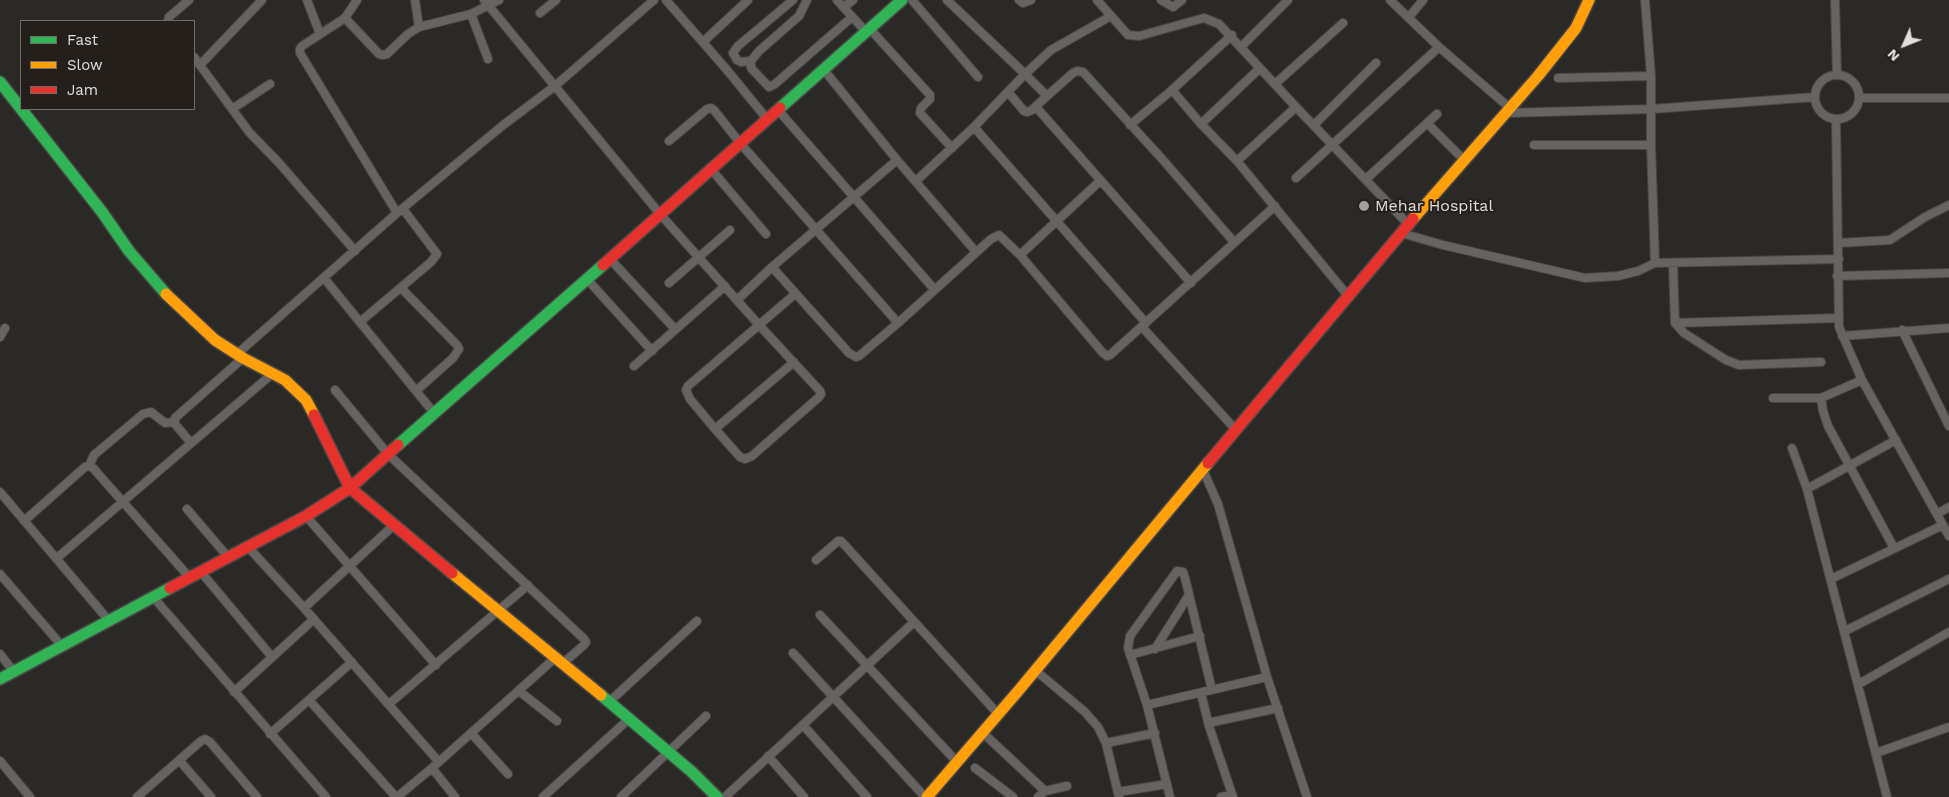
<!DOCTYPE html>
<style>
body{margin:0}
#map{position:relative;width:1949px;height:797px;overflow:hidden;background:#2b2926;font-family:"Work Sans",sans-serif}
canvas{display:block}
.legend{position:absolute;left:20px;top:20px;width:175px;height:90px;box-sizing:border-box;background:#241f1a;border:1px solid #706c68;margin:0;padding:6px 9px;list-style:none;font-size:15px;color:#e2dfdc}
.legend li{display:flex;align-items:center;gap:10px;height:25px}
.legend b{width:25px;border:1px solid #706c68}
.north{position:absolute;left:1879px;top:20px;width:50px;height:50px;-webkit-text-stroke:4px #241f1a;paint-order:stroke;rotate:226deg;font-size:14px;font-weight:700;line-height:20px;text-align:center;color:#e2dfdc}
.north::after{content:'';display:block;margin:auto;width:18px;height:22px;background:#e2dfdc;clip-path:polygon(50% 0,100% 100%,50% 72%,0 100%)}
</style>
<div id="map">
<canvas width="1949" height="797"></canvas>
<ul class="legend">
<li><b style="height:6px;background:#30b455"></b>Fast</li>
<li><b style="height:6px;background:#ff9f0a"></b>Slow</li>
<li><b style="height:6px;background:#e5322d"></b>Jam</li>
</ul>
<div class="north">N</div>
</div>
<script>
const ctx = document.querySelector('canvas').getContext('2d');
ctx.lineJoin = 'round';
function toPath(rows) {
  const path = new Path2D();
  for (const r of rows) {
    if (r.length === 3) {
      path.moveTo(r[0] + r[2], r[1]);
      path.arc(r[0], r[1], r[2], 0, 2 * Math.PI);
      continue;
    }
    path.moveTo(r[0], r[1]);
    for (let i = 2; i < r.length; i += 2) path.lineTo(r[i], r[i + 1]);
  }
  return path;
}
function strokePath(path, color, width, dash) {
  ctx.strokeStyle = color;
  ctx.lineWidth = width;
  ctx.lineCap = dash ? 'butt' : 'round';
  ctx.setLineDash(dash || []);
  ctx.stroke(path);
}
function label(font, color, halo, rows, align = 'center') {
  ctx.font = font + ' "Work Sans",sans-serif';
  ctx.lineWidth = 4;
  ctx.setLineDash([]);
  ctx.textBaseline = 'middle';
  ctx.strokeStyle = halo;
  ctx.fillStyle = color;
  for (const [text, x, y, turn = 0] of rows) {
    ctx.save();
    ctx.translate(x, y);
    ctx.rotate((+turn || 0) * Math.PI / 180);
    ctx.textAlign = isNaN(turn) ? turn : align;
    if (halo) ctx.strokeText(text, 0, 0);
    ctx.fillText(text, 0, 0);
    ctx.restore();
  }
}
const street = toPath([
 [307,0,320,34],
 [357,0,345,18,302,46,300,49,300,53,397,213],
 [415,0,419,27],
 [484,0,660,214,759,325,820,391,821,394,819,397,752,456,745,459,740,457,715,429,690,399,686,390,688,386,759,325,795,294],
 [666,0,727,70,767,119],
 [807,0,799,16,759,51,751,61,751,68,769,87,775,84,852,17],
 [837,0,866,32],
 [912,0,978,77],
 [947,0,1025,74,1051,50,1111,16],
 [1019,0,1023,3,1031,0],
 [1097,0,1128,35,1139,36,1204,18,1219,24,1296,107,1408,224],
 [1161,0,1173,7,1182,0],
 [1390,0,1439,47,1511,109],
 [1645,0,1651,76,1651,145,1655,263,1839,259],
 [1835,0,1837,75],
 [844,7,853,0],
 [540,13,556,0],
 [471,14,488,59],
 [1409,17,1423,0],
 [345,18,379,54,383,55,387,54,408,34,419,27,471,14,499,0],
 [168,21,169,17,189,0],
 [870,29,930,95,930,99,921,108,920,113,952,148],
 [703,42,748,0],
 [1241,47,1288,0],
 [194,57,249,132,280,164,355,251],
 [751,61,741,62,737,60,733,53,738,46,793,0],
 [200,65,262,0],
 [824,70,897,160,976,252],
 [1837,97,22],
 [1558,78,1651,76],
 [1275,84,1343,23],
 [1172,90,1201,124,1237,161,1348,296],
 [1008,92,1024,111,1027,112,1032,110,1047,96],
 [1859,98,1949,98],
 [1036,107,1191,283],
 [232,109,270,84],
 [778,110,934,289],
 [1506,113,1652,109,1815,97],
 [1836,119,1839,327,1862,380,1949,536],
 [1427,123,1465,161],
 [1201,124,1260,68],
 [1130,125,1172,90,1232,35],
 [1314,125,1376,63],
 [974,127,1146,323],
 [669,141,707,109,711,108,714,110,740,143,898,323],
 [1534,145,1651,145],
 [1237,161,1296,107],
 [710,168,766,234],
 [1296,178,1439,47],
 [1366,179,1437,114],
 [916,181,974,127,1025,74,1047,96,1073,73,1077,71,1083,72,1163,160,1234,242],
 [1401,233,1443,245,1585,278,1618,276,1638,271,1655,263],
 [1839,243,1890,240,1925,217,1949,205],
 [1020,255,1100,181],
 [610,259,675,329],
 [1673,264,1675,323,1684,333,1726,360,1739,365,1821,362],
 [772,267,849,353,856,357,859,356,898,323,991,239,999,235,1020,255,1102,352,1107,356,1110,355,1275,206],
 [1837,276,1949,273],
 [324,278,434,413],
 [586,278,652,351],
 [669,283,730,230],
 [401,288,457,345,459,349,453,358,417,390],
 [737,300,772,267,897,160],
 [360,322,431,262,437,254,403,209],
 [1675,323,1839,318],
 [1142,327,1236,430],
 [1902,330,1949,426],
 [1842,336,1949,328],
 [0,337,5,328],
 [237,354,397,213,502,126,555,86,654,0],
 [634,366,725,286],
 [335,390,388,454,584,639,586,642,584,645,562,664],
 [1773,398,1821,398,1862,380],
 [1821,398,1823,411,1828,426,1894,548],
 [715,429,794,362],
 [191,443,175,424,175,418,243,358],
 [1792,448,1807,489,1887,797],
 [89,466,93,468,190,578],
 [1203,470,1218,504,1267,677,1307,797],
 [1807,489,1896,440],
 [0,492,110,622],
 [187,509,228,557],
 [1937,514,1949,507],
 [306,516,436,665],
 [24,521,85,467,89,466,94,455,143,414,151,412,165,423,174,422],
 [248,547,304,608,439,762],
 [57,558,272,374],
 [816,560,838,541,841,541,998,714],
 [201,572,272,657],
 [0,574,62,646],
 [1831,579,1943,525],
 [154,598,326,797],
 [304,608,395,524],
 [820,615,957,762],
 [1845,631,1949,579],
 [1155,649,1189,595],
 [793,653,925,797],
 [0,654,14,672],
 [1130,655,1200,636],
 [1035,670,1085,712,1098,727,1106,743,1119,797],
 [1859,684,1949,632],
 [519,691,557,721],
 [234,692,314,619],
 [1201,693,1209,726,1233,797],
 [309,700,396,797],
 [609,702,697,621],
 [389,704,528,585],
 [1147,705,1267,677],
 [1208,723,1278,708],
 [803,725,867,797],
 [982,732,1045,791],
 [471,733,508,774],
 [270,734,352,662],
 [1106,743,1155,733],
 [1876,753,1949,727],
 [768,756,804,797],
 [179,760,211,797],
 [0,761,30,797],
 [432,768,455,797],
 [975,768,1013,797],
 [1118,792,1167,784],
 [137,797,201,741,205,739,210,742,257,797],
 [397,797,432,768,555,658],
 [543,797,630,718],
 [621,797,706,716],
 [725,797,914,622],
 [1038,797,1045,791,1067,786],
 [1170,797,1147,705,1128,648,1130,636,1177,571,1183,572,1185,578,1212,690],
 [1221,797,1232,795]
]);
const fast = toPath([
 [0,82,102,212,129,251,166,294],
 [780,108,902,0],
 [398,445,603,265],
 [0,679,170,588],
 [601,695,692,772,717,797]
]);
const slow = toPath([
 [1413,219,1538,76,1576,28,1589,0],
 [166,294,215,340,243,358,285,380,306,400,314,415],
 [452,573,601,695],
 [927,797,1019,690,1208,463]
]);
const jam = toPath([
 [603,265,780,108],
 [314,415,350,488,452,573],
 [1208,463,1413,219],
 [170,588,306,516,350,488,398,445]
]);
strokePath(street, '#494745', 10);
strokePath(fast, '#494745', 14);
strokePath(slow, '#494745', 14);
strokePath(jam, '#494745', 14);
strokePath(street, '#666462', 8);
strokePath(fast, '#30b455', 11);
strokePath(slow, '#ff9f0a', 11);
strokePath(jam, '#e5322d', 11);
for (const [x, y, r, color] of [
 [1364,206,6,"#a29f9c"]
]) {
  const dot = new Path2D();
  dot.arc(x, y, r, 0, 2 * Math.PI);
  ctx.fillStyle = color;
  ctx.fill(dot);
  strokePath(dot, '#241f1a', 2);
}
label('16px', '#e2dfdc', '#241f1a', [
 ["Mehar Hospital",1375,206]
], 'left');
</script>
